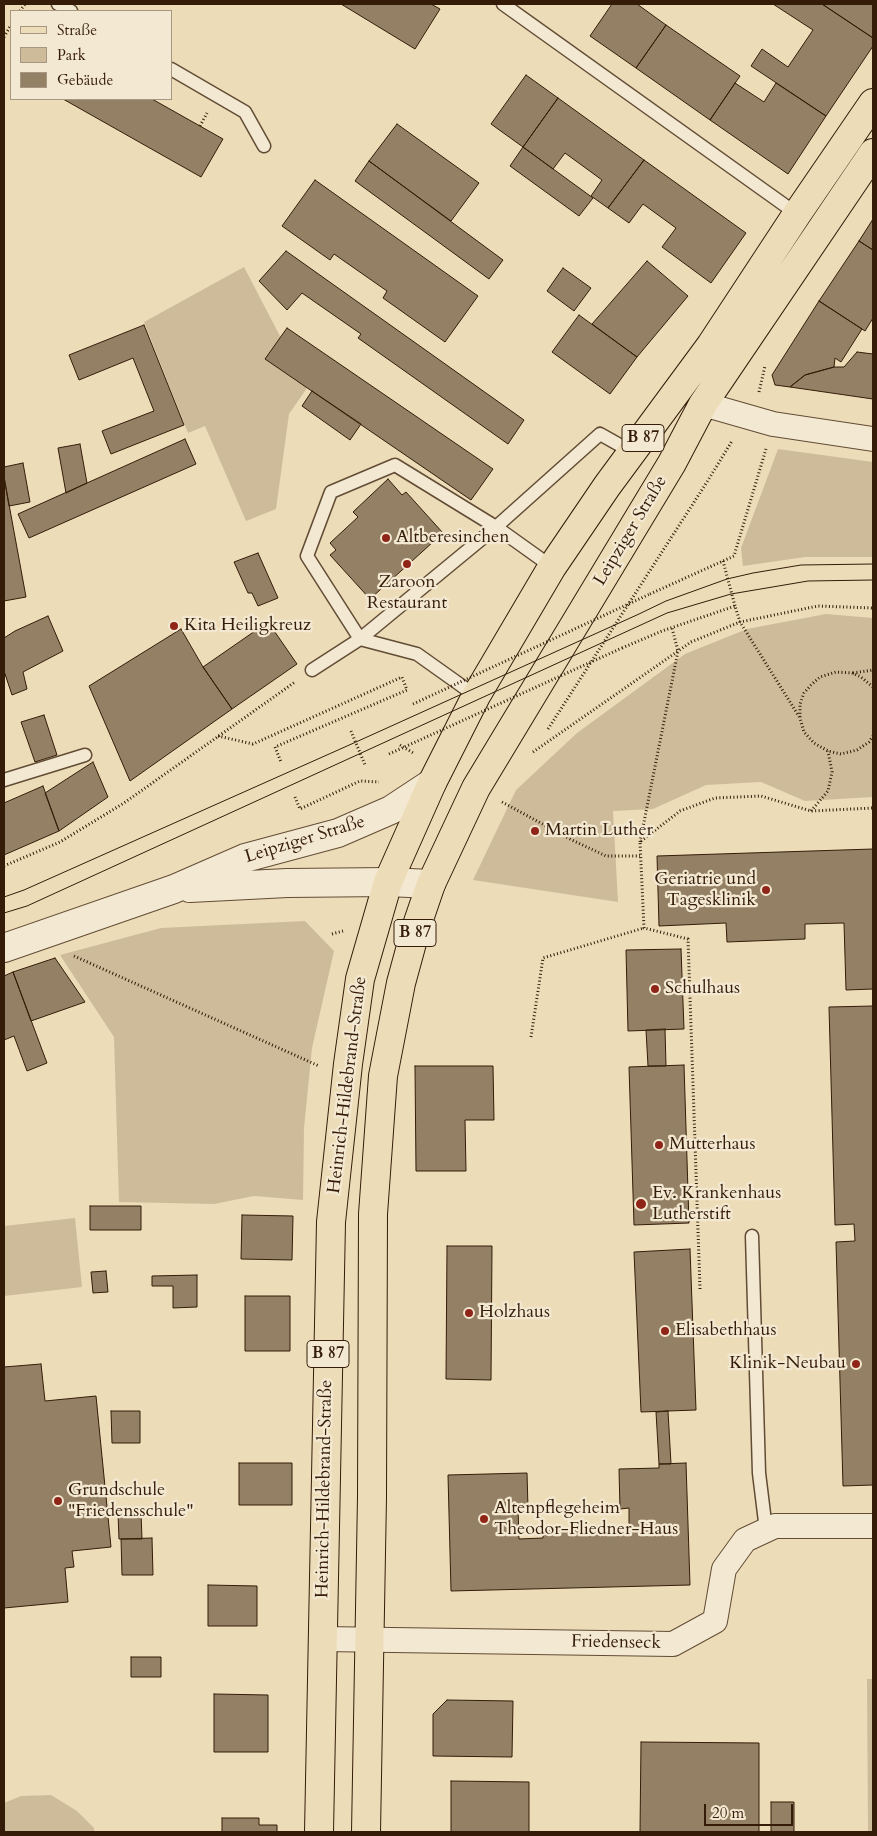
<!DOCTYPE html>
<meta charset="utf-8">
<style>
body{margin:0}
#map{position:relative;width:877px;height:1836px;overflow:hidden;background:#eddcb8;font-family:Cardo,serif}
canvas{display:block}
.frame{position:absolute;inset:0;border:5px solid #341c09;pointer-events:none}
.legend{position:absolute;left:10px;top:10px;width:162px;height:90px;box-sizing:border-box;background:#f3e8d1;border:1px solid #a79681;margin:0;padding:6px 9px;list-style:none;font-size:15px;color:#341c09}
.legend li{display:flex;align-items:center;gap:10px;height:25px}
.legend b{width:25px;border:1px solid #a79681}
.scale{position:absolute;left:704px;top:1804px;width:89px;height:22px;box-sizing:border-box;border:2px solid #341c09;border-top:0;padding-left:6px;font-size:15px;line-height:18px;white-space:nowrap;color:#341c09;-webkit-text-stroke:4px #f3e8d1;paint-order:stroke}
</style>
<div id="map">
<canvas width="877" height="1836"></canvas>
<div class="frame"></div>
<ul class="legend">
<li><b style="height:6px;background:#eddcb8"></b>Straße</li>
<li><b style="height:14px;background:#cebb9a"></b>Park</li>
<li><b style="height:14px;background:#948064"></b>Gebäude</li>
</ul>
<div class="scale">20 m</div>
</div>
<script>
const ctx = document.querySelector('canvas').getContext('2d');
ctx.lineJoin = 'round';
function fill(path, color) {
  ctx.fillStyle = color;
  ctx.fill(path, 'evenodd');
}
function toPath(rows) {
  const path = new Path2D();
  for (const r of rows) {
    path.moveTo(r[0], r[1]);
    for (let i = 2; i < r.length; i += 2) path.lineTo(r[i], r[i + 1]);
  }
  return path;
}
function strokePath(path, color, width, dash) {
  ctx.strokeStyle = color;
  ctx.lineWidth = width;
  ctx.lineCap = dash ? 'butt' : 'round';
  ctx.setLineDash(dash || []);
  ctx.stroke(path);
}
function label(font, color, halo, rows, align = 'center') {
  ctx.font = font + ' Cardo,serif';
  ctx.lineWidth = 4.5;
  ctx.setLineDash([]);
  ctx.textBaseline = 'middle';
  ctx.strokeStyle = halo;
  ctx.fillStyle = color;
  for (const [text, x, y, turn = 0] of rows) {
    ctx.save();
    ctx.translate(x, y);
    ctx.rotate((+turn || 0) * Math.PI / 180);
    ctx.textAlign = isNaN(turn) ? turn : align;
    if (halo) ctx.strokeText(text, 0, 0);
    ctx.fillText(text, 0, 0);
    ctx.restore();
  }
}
fill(toPath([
 [244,267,307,388,289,414,276,509,246,521,205,426,188,433,144,322],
 [778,449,873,462,873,557,805,557,743,566,741,548],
 [826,614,873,618,873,797,805,801,761,782,706,785,653,809,613,811,618,902,473,880,516,790,577,733,685,654,747,629],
 [305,921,334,951,312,1048,304,1128,303,1200,254,1196,214,1204,119,1202,114,1037,60,955,161,928],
 [75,1218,82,1287,4,1296,4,1226],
 [867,1679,873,1679,873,1832,868,1832],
 [51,1795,77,1811,94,1828,94,1832,4,1832,4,1803,21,1796]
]), '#cebb9a');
const building = toPath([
 [341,4,431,4,440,9,415,49,341,4],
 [612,4,637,4,666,25,636,68,590,36,612,4],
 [773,4,822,4,873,38,873,46,826,116,751,66,762,49,788,67,813,30,773,4],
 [822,4,873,4,873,38,822,4],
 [666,25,740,76,710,120,636,68,666,25],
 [526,75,558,98,523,147,491,124,526,75],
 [735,83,764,102,776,83,826,116,788,174,710,120,735,83],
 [558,98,644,160,608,208,591,196,602,180,565,153,553,169,523,147,558,98],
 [63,99,152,99,223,139,201,177,63,99],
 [397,124,479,183,451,221,369,161,397,124],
 [523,147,593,198,579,216,510,166,523,147],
 [644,160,746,233,711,283,662,247,676,228,643,204,629,223,608,208,644,160],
 [369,161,503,260,489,279,355,181,369,161],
 [315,180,478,296,445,342,383,298,387,291,334,254,330,260,282,226,315,180],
 [873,219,873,250,859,241,873,219],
 [859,241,873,250,873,318,865,331,819,301,859,241],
 [286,251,524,420,508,444,358,338,361,334,302,293,287,310,259,281,286,251],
 [647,261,688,296,637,357,592,324,647,261],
 [563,268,591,288,574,311,547,291,563,268],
 [819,301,862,329,841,362,835,358,834,367,805,375,790,387,775,385,772,375,819,301],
 [579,315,637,357,610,394,552,352,579,315],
 [144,325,184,425,111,454,102,431,154,411,133,358,79,380,69,355,144,325],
 [287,328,493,469,471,500,265,359,287,328],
 [857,352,873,354,873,399,790,387,805,375,834,367,844,367,857,352],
 [312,391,361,424,350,440,302,406,312,391],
 [185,439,196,464,29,538,18,514,185,439],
 [80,444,87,483,66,493,58,448,80,444],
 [23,463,30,502,9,506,4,477,4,467,23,463],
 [4,477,26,597,4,601,4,477],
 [388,479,402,495,406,492,443,533,370,599,330,555,336,550,330,543,358,517,353,512,388,479],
 [258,553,278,598,258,606,252,593,248,593,234,562,258,553],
 [48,616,63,651,23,672,27,689,12,695,4,671,4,638,15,631,48,616],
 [268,622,297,664,232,709,203,667,268,622],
 [181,629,203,667,232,709,130,781,89,686,181,629],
 [44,715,57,755,35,762,21,722,44,715],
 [93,762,108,797,59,831,45,793,93,762],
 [43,786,59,831,4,855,4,803,43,786],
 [873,849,873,989,846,990,844,923,805,924,805,939,727,942,726,923,659,926,657,856,873,849],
 [681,949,684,1029,628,1031,626,950,681,949],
 [55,958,85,1002,31,1021,13,972,55,958],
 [13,972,47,1063,27,1071,14,1036,4,1040,4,976,13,972],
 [873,1006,873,1485,843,1486,836,1242,855,1241,854,1224,835,1225,829,1007,873,1006],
 [665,1029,666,1066,648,1066,646,1030,665,1029],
 [684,1065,689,1223,634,1225,629,1067,684,1065],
 [415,1066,493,1066,494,1120,465,1120,466,1171,416,1171,415,1066],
 [90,1206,141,1206,141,1230,90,1230,90,1206],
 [242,1215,293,1216,292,1260,241,1259,242,1215],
 [447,1246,492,1246,491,1380,446,1379,447,1246],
 [690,1249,696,1410,641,1412,634,1252,690,1249],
 [106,1271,108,1292,93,1293,91,1272,106,1271],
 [197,1275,197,1307,173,1308,173,1286,152,1286,152,1276,197,1275],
 [245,1296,290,1296,290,1351,245,1351,245,1296],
 [41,1364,45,1401,96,1396,111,1547,72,1551,74,1567,65,1568,68,1602,4,1608,4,1367,41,1364],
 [111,1411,140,1411,140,1443,112,1443,111,1411],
 [668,1411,671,1464,659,1464,656,1412,668,1411],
 [239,1463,292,1463,292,1505,239,1505,239,1463],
 [686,1463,690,1585,451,1591,448,1475,527,1473,528,1508,518,1508,519,1539,543,1538,543,1531,629,1528,629,1508,620,1509,619,1469,659,1468,659,1464,686,1463],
 [141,1512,142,1539,119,1539,118,1513,141,1512],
 [152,1538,153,1575,122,1575,121,1539,152,1538],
 [208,1585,257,1586,257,1626,208,1626,208,1585],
 [131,1657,161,1657,161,1677,131,1677,131,1657],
 [214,1694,268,1695,268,1752,214,1752,214,1694],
 [447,1700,513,1701,512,1757,433,1756,433,1714,447,1700],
 [641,1742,759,1743,759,1832,640,1832,641,1742],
 [451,1781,529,1782,529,1832,451,1832,451,1781],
 [771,1802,794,1802,794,1832,771,1832,771,1802],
 [222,1818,259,1818,259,1825,277,1825,277,1832,222,1832,222,1818]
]);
fill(building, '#948064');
strokePath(building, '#341c09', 1);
const service = toPath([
 [58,4,71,11],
 [503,4,797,214],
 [171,69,245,112,264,146],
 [312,670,360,639,496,527,600,434,632,452],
 [476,696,417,654,360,639,307,556,331,492,395,465,496,527,552,567],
 [4,780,85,755],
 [752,1236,759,1473,766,1530]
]);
const minor = toPath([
 [703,404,773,424,873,439],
 [322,1639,673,1644,715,1621,724,1569,745,1540,775,1526,873,1526]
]);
const tertiary = toPath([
 [190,888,287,883,388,882,431,884],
 [4,948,174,889,245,858,338,833,391,810,432,783]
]);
const primary = toPath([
 [319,1832,331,1222,348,1064,360,979,388,882,432,783,476,696,552,567,607,486,711,345,797,214,873,103],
 [366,1832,372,1497,373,1214,383,1076,401,983,416,928,431,884,476,788,672,463,703,404,873,153]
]);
strokePath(service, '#624c35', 15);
strokePath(minor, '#624c35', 26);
strokePath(tertiary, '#624c35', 30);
strokePath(primary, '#341c09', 30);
strokePath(toPath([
 [20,11,25,4],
 [4,37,11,25],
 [154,100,154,99],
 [200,126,207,113],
 [759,392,765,366],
 [723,561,735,606],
 [650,594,734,556,766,449],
 [622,648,662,631,735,606,740,622,800,718],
 [853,673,873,670],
 [873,687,861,677,852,673,836,672,820,677,811,685,804,693,800,704,800,718,804,732,814,743,828,751,841,754,857,750,869,742,873,736],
 [548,729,707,482,732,441],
 [351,731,365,765],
 [218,736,253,744,402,677,407,690,275,747,281,762],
 [400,745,415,754],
 [533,752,691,642,740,622,818,606,873,608],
 [295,797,300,809,360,781,379,782],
 [502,802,572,840,606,856,640,856],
 [811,811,828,791,832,772,828,751],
 [640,842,678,651,672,628],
 [4,866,60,842,124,803,295,682],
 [332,934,343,931],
 [74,956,319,1066],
 [531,1037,543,958,644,928],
 [700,1289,688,939,644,928,640,842,680,811,715,798,761,796,811,811,873,808]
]), '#341c09', 3, [1, 2.5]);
strokePath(service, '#f3e8d1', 12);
strokePath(minor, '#f3e8d1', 24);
strokePath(tertiary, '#f3e8d1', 28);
strokePath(primary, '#eddcb8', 28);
strokePath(toPath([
 [4,897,24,890,356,742,639,614,666,601,727,579,753,573,801,565,873,564],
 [4,913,27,906,667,613,731,594,808,581,873,580]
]), '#341c09', 1);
strokePath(toPath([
 [413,704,650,594],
 [389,754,622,648]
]), '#341c09', 3, [1, 2.5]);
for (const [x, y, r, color] of [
 [386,538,5,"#8f2418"],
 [407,564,5,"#8f2418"],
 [174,626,5,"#8f2418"],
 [535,831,5,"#8f2418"],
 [766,890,5,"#8f2418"],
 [655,989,5,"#8f2418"],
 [659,1145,5,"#8f2418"],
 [641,1204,6,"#8f2418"],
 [469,1313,5,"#8f2418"],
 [665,1331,5,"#8f2418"],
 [856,1364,5,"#8f2418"],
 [58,1501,5,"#8f2418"],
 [484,1519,5,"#8f2418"]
]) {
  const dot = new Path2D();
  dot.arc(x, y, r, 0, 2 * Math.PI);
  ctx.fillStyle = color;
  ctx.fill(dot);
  strokePath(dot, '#f3e8d1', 2);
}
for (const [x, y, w] of [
 [643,438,42],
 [415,933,42],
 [328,1354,42]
]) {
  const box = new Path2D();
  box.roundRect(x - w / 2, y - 13.5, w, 27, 4);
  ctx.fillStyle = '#f3e8d1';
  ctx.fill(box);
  strokePath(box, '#341c09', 1);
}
label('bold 16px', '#341c09', null, [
 ["B 87",643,438],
 ["B 87",415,933],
 ["B 87",328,1354]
]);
label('18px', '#341c09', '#f3e8d1', [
 ["Leipziger Straße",631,531,-59],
 ["Leipziger Straße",305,840,-17],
 ["Heinrich-Hildebrand-Straße",348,1085,-83],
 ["Heinrich-Hildebrand-Straße",325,1489,-89],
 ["Friedenseck",616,1643,1]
]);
label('18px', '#341c09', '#f3e8d1', [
 ["Altberesinchen",396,538],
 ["Zaroon",407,583,"center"],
 ["Restaurant",407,604,"center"],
 ["Kita Heiligkreuz",184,626],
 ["Martin Luther",545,831],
 ["Geriatrie und",756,880,"right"],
 ["Tagesklinik",756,901,"right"],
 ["Schulhaus",665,989],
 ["Mutterhaus",669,1145],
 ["Ev. Krankenhaus",652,1194],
 ["Lutherstift",652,1215],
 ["Holzhaus",479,1313],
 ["Elisabethhaus",675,1331],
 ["Klinik-Neubau",846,1364,"right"],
 ["Grundschule",68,1491],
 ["\"Friedensschule\"",68,1512],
 ["Altenpflegeheim",494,1509],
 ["Theodor-Fliedner-Haus",494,1530]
], 'left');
</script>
